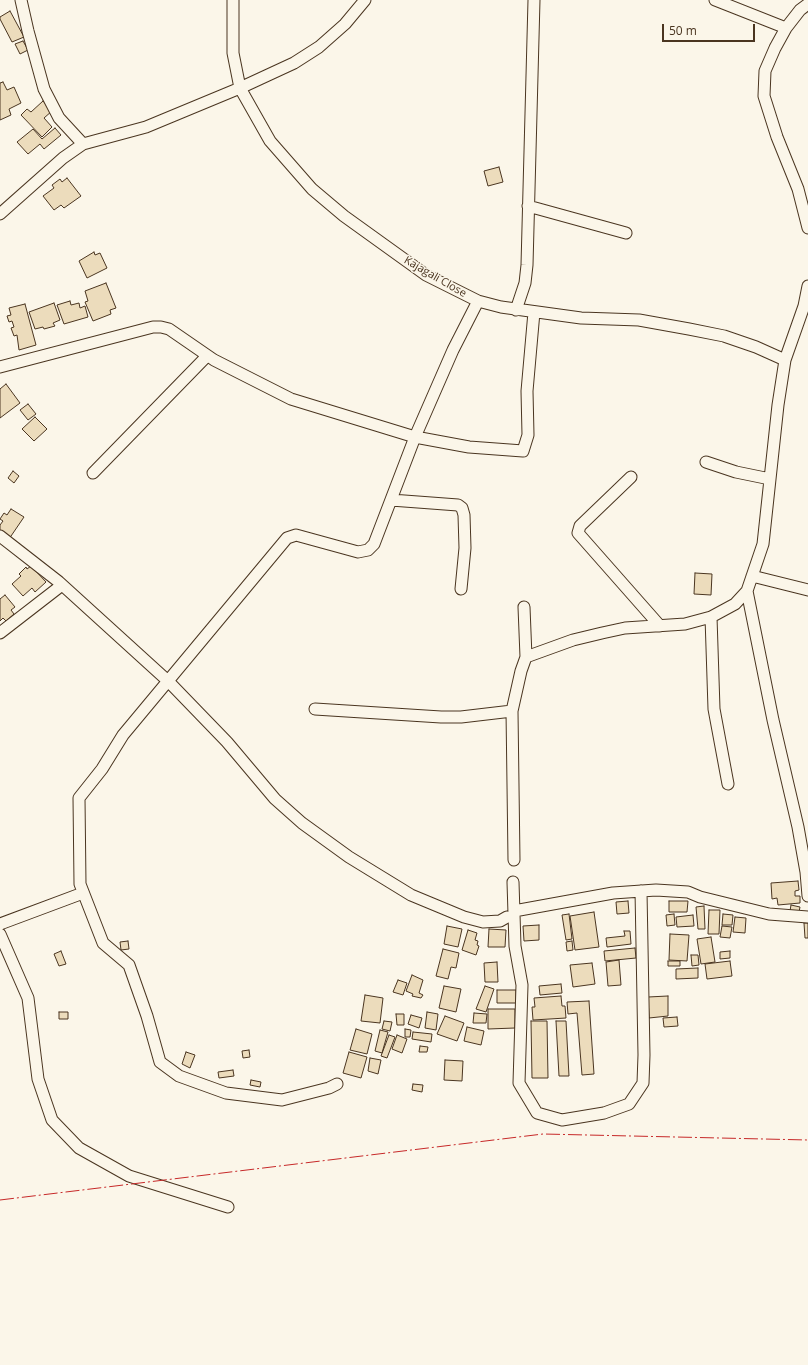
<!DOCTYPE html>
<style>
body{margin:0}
#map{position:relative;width:808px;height:1365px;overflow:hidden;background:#fbf6e9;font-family:"Open Sans",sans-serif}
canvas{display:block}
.scale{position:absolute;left:662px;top:24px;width:93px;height:18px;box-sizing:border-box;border:2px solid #4a3520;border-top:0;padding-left:5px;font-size:12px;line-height:14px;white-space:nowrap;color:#4a3520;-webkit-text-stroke:3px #fbf6e9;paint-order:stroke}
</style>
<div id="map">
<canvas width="808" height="1365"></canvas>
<div class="scale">50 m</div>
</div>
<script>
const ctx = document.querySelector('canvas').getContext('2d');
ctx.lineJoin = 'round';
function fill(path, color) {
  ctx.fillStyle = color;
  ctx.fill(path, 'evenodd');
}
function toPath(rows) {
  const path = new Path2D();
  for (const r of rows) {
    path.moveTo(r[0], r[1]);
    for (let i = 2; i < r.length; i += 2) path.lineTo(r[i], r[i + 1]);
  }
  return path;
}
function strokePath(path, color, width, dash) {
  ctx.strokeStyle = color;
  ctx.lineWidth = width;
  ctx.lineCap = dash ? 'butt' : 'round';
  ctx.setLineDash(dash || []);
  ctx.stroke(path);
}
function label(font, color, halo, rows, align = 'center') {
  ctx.font = font + ' "Open Sans",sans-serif';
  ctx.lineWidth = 3;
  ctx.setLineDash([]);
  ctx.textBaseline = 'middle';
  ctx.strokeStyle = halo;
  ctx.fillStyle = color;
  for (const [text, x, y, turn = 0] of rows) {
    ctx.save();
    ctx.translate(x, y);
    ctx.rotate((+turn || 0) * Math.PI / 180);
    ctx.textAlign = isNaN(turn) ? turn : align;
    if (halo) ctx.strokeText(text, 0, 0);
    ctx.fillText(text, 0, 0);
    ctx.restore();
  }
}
const building = toPath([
 [10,11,24,37,12,42,0,19,0,17,10,11],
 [23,41,28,50,20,54,15,44,23,41],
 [3,82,7,90,14,87,21,103,9,109,11,115,0,120,0,83,3,82],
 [43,101,52,111,44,118,52,127,42,137,21,115,27,109,31,112,43,101],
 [55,128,61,135,44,149,40,144,28,154,17,142,33,129,42,139,55,128],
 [499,167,503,182,488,186,484,171,499,167],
 [67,178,81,196,64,208,61,205,54,210,43,196,54,188,52,185,60,179,62,182,67,178],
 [94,252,95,255,100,253,107,268,87,278,79,261,94,252],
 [106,283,116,308,110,310,111,314,93,321,85,302,88,301,85,291,106,283],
 [70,301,71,305,79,303,80,308,85,306,88,317,64,324,57,305,70,301],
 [54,303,60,320,53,323,55,326,44,329,43,327,35,329,29,312,54,303],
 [25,304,36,345,19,350,17,335,14,336,11,328,14,327,12,321,9,322,7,316,11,315,9,308,25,304],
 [6,384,20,403,0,418,0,389,6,384],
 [28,404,36,414,28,420,20,410,28,404],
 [35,417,47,429,34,441,22,429,35,417],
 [13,471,19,476,14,483,8,478,13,471],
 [11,509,24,517,9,539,0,533,0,525,3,521,0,519,4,513,7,515,11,509],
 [31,566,46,582,35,592,32,588,23,596,12,584,21,576,19,574,26,567,27,569,31,566],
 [695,573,712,574,711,595,694,594,695,573],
 [5,595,15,607,11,610,14,614,6,621,3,618,0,621,0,599,5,595],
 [798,881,799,890,795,891,795,896,800,896,800,903,778,905,777,898,772,899,771,883,798,881],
 [628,901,629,913,617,914,616,902,628,901],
 [669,901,688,901,687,912,669,912,669,901],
 [791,905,800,907,799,912,790,911,791,905],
 [704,906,705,929,698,929,696,907,704,906],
 [709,910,720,910,719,934,708,934,709,910],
 [594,912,599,947,575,950,570,916,594,912],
 [569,914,572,939,566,940,562,915,569,914],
 [674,914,675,925,667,926,666,915,674,914],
 [723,914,733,915,732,925,722,925,723,914],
 [693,915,694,926,677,927,676,917,693,915],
 [735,917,746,918,745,933,733,932,735,917],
 [804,923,808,923,808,938,805,938,804,923],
 [539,925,539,940,524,941,523,926,539,925],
 [447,926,462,929,458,947,444,944,447,926],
 [722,926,732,927,730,938,720,937,722,926],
 [489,929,506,930,505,947,488,947,489,929],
 [468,930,477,933,475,940,478,941,477,945,479,946,476,955,462,950,468,930],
 [624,931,630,931,631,944,607,947,606,938,625,936,624,931],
 [670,934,689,935,687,961,669,960,670,934],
 [711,937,715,962,701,964,697,939,711,937],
 [128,941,129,949,121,950,120,942,128,941],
 [572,941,573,950,567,951,566,942,572,941],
 [635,948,636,958,605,961,604,951,635,948],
 [443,949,459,953,456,968,451,967,448,979,436,976,443,949],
 [61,951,66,964,59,966,54,954,61,951],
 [730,951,730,958,720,959,720,952,730,951],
 [691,955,698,955,699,965,692,966,691,955],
 [619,960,621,985,608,986,606,962,619,960],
 [668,961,680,961,680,966,668,966,668,961],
 [730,961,732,976,707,979,705,964,730,961],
 [497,962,498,982,485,982,484,963,497,962],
 [592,963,595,984,573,987,570,965,592,963],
 [698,968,698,978,676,979,676,969,698,968],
 [412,975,423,980,419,993,423,995,421,998,412,996,413,994,406,991,412,975],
 [398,980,407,983,403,995,393,992,398,980],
 [561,984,562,993,540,995,539,986,561,984],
 [444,986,461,989,456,1012,439,1008,444,986],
 [485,986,494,989,486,1012,476,1009,485,986],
 [497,990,516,990,516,1003,497,1003,497,990],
 [365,995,383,998,380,1023,361,1021,365,995],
 [561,996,562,1006,565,1006,566,1018,533,1020,532,1007,535,1007,534,998,561,996],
 [668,996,668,1016,649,1018,648,997,668,996],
 [589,1001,594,1074,582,1075,577,1013,568,1014,567,1002,589,1001],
 [488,1009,515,1009,515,1028,488,1029,488,1009],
 [59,1012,68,1012,68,1019,59,1019,59,1012],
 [427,1012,438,1014,436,1030,425,1028,427,1012],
 [474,1013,487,1014,486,1023,473,1023,474,1013],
 [396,1014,404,1014,404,1025,397,1025,396,1014],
 [411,1015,422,1018,419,1028,408,1024,411,1015],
 [445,1016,464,1023,457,1041,437,1034,445,1016],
 [677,1017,678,1026,664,1027,663,1018,677,1017],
 [384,1021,392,1022,390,1031,382,1029,384,1021],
 [531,1021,547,1021,548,1078,532,1078,531,1021],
 [556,1021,566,1021,569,1076,559,1076,556,1021],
 [467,1027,484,1031,481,1045,464,1041,467,1027],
 [356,1029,372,1034,367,1054,350,1050,356,1029],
 [405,1029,411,1030,410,1037,405,1037,405,1029],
 [380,1030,388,1032,382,1053,375,1051,380,1030],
 [413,1032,432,1034,431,1042,412,1039,413,1032],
 [389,1035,395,1037,387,1058,381,1056,389,1035],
 [397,1035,407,1039,402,1053,392,1049,397,1035],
 [420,1046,428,1047,427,1052,419,1052,420,1046],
 [249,1050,250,1057,243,1058,242,1051,249,1050],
 [186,1052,195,1055,190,1068,182,1064,186,1052],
 [349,1052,367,1057,361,1078,343,1073,349,1052],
 [370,1058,381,1060,378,1074,368,1071,370,1058],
 [445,1060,463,1061,462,1081,444,1080,445,1060],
 [233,1070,234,1076,219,1078,218,1072,233,1070],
 [251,1080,261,1082,260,1087,250,1085,251,1080],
 [413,1084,423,1085,422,1092,412,1090,413,1084]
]);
fill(building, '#ecdcbc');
strokePath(building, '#4a3520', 1);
const minor = toPath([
 [21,0,28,31,44,89,59,118,83,144],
 [233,0,233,53,240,88,270,141,312,189,344,216,426,275,478,301,501,307,581,318,639,320,689,329,724,336,756,347,785,360],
 [715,0,786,28],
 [808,4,800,10,786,28,775,48,765,71,764,96,777,137,798,189,808,228],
 [528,206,626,233],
 [0,214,63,158,83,144,146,127,240,88,294,63,319,47,345,24,365,0],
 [516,310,525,283,527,265,534,0],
 [0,367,153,327,161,327,169,329,214,360,291,399,415,437,469,447,523,451,528,435,527,391,534,312],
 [706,462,736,472,770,479],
 [93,473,207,356],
 [631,477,580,526,578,533,660,626],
 [391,500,458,505,462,508,464,515,465,548,461,589],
 [0,536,59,582,169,682,227,742,275,799,302,823,349,857,411,895,464,917,483,922,500,921,507,917],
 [752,576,808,590],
 [747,591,773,720,798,827,806,872,808,896],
 [524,607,526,657],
 [711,617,714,709,728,784],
 [0,633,62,585],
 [315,709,441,717,461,717,512,711],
 [514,860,512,711,521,671,526,657,573,640,602,633,625,628,685,624,711,617,735,604,747,591,763,544,778,405,785,360,804,306,808,286],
 [513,882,515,946,522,985,519,1083,537,1113,562,1120,604,1113,629,1104,643,1083,644,1055,641,891],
 [514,911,613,893,656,890,688,892,700,897,769,914,808,917],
 [0,924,83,893],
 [0,934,28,998,38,1079,52,1120,79,1148,129,1176,228,1207],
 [337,1084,329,1088,282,1100,226,1093,179,1076,160,1062,147,1016,129,965,103,943,80,884,79,798,102,769,123,735,287,538,296,535,358,552,368,550,374,544,415,437,453,350,478,301]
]);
strokePath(minor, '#4a3520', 13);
strokePath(minor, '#fbf6e9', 11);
strokePath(toPath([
 [0,1200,543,1134,808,1140]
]), '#c62828', 1, [14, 3, 2, 3]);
label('11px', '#4a3520', '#fbf6e9', [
 ["Kajagali Close",435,277,30]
]);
</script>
